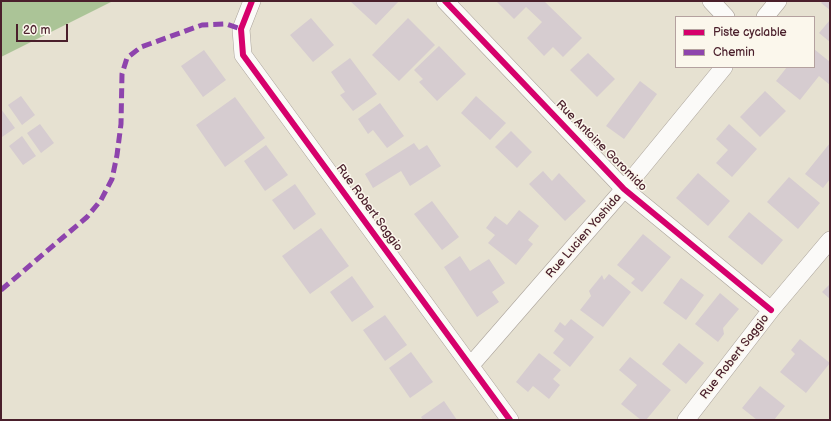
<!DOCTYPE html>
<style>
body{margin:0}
#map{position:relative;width:831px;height:421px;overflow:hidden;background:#e6e1d1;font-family:"Balsamiq Sans",sans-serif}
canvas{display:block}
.frame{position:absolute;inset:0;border:2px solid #4a1f2b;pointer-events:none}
.legend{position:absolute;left:675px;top:16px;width:140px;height:52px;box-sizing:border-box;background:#fbf7ec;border:1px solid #b4a19f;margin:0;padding:5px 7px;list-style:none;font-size:12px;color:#4a1f2b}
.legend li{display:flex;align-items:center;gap:8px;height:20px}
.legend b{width:20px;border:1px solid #b4a19f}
.scale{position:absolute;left:16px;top:24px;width:52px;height:18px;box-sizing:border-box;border:2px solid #4a1f2b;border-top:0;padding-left:5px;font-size:12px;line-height:14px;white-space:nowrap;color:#4a1f2b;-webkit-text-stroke:3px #fbf7ec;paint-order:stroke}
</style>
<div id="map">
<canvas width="831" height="421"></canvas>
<div class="frame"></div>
<ul class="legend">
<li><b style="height:5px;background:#d6006c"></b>Piste cyclable</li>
<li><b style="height:5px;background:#8e44ad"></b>Chemin</li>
</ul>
<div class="scale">20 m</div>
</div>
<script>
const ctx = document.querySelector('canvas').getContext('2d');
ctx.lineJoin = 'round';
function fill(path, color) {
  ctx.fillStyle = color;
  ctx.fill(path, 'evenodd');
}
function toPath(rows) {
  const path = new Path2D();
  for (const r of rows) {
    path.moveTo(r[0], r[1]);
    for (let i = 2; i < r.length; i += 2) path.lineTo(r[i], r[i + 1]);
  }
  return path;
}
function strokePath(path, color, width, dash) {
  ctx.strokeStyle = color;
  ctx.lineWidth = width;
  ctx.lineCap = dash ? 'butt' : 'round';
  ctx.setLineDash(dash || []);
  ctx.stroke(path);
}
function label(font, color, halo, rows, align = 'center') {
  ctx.font = font + ' "Balsamiq Sans",sans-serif';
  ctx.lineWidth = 3;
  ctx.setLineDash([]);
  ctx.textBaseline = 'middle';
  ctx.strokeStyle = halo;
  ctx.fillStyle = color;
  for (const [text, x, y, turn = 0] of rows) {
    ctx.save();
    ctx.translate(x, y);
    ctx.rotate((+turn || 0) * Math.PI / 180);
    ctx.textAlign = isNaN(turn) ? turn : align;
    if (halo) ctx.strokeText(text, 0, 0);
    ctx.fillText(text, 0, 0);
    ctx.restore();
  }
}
fill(toPath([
 [1,1,113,1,1,57]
]), '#abc497');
fill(toPath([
 [350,1,399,1,376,25],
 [496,1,544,1,582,38,563,57,553,47,544,56,527,38,542,22,526,7,514,19],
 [823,1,830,1,830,10,821,3],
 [311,18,334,45,313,62,290,35],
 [408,18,435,45,399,81,372,55],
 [830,20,830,42,819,33],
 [439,46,466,74,437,101,419,82,423,79,414,70],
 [814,49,830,62,830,85,819,76,800,100,776,81,787,67,814,67],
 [204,50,226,80,203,97,181,66],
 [588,53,615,79,597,97,570,70],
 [350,58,377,94,353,111,340,95,345,92,331,72],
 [640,81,657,94,624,139,606,126],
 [765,91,786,111,760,137,740,117],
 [21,96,35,115,22,125,8,105],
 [476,96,506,123,490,140,461,113],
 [235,97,265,138,225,167,196,125],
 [380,103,404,136,387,148,373,130,368,134,358,119],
 [1,109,15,128,2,137,1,136],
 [40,124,54,143,41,153,27,133],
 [729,124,757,149,732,177,716,163,728,150,716,139],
 [511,131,532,152,517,168,495,147],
 [22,136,36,156,23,165,9,146],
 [414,143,419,150,427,145,441,166,410,186,401,171,373,188,365,174],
 [830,143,830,179,823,188,805,174],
 [266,145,288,175,265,191,244,161],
 [543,171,552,181,559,173,586,201,565,221,529,184],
 [698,173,730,201,708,226,676,198],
 [789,177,820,203,798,229,767,202],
 [295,184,316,214,294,230,272,200],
 [432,201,459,237,442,250,414,214],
 [519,210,539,226,528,240,533,244,516,265,488,243,495,235,486,228,495,216,507,225],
 [749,212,783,240,762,265,728,237],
 [321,228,349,266,310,294,282,256],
 [643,234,671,257,642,292,631,283,635,279,617,265],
 [460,256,470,271,489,259,505,283,492,292,499,302,477,317,444,267],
 [609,274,631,292,603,327,580,310,591,296,589,291,602,275,604,280],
 [352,276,374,307,352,322,330,292],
 [681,278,704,295,686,320,663,303],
 [830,284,830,299,822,292],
 [720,293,739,309,723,328,724,334,718,342,695,324],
 [385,315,407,345,385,361,363,330],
 [571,319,594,337,570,367,553,353,564,339,554,331,560,322,565,326],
 [800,339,830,363,806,393,780,372,795,354,791,350],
 [679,343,704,363,686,384,662,364],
 [411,352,433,382,410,398,389,368],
 [539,353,561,370,553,379,560,385,549,399,533,386,528,392,516,382],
 [630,357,671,390,646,420,641,420,621,404,637,385,619,370],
 [760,386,785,406,774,420,757,420,742,408],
 [444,401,457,420,423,420,421,417]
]), '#d6ccd0');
const street = toPath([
 [252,1,241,29,243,55,510,420],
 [445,1,624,189,771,310],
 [711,1,726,17],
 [765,17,778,1],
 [471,365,624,189,724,67],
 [686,420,771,310,830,240]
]);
strokePath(street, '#aaa29a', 18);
strokePath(street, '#fbfaf8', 17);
strokePath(toPath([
 [1,290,87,217,101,200,112,179,117,155,121,124,122,74,127,58,141,47,202,25,226,24,241,29]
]), '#8e44ad', 5, [10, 5]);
strokePath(toPath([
 [252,1,241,29,243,55,510,420],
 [445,1,624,189,771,310]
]), '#d6006c', 6);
label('12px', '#4a1f2b', '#fbf7ec', [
 ["Rue Antoine Goromido",601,146,45],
 ["Rue Robert Saggio",369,208,54],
 ["Rue Lucien Yoshida",584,236,-49],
 ["Rue Robert Saggio",735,357,-52]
]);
</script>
